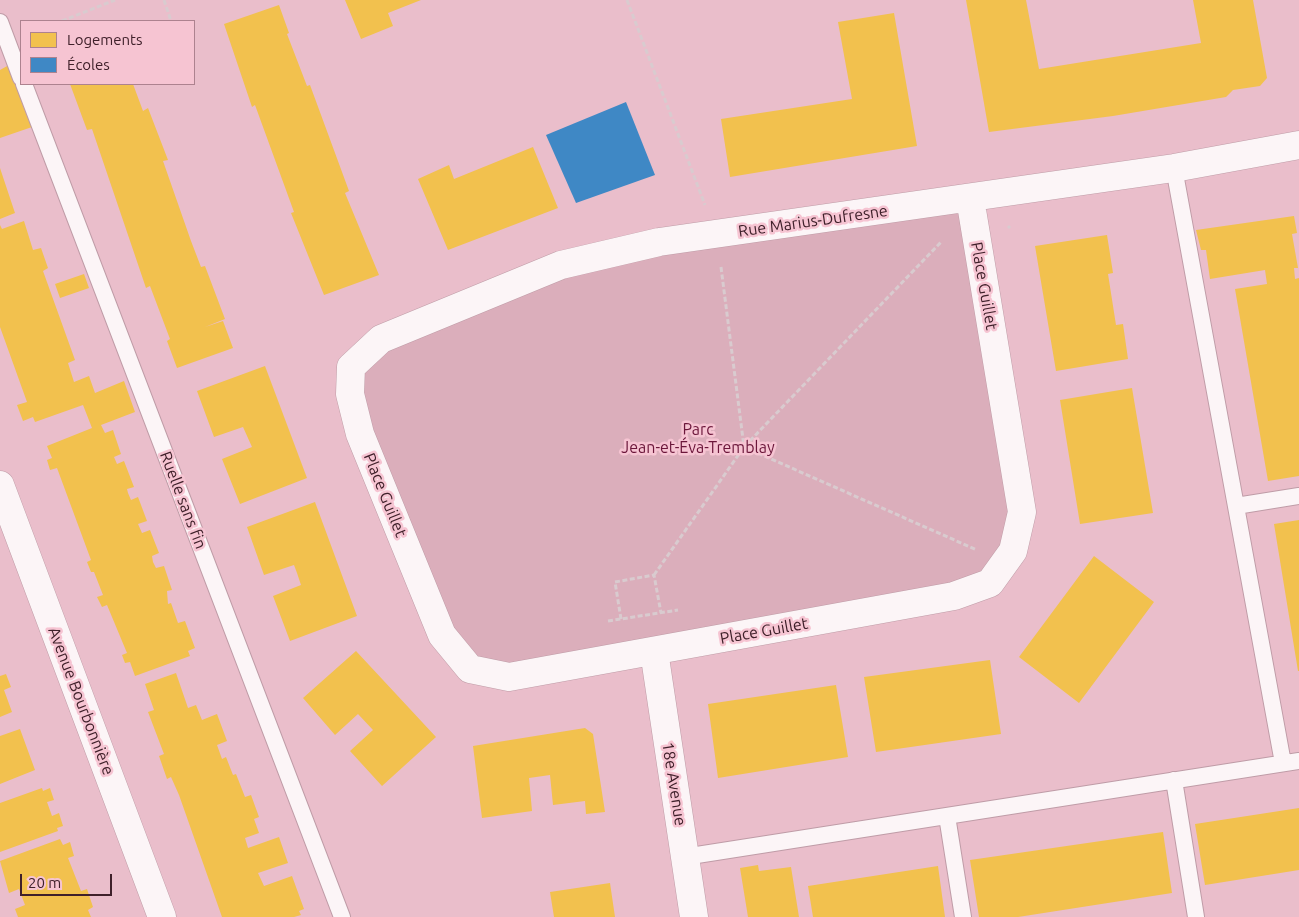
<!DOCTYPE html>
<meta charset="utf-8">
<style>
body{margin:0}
#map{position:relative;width:1299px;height:917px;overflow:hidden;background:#eabecb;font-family:Ubuntu,sans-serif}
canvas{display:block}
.legend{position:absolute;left:20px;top:20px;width:175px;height:65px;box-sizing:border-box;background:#f6c4d2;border:1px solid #ad828f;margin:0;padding:6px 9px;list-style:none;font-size:15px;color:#3f202a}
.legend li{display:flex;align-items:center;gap:10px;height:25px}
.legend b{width:25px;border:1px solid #ad828f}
.scale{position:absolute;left:20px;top:874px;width:92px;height:22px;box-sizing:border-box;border:2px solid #3f202a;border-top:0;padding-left:6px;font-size:15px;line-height:18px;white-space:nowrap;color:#3f202a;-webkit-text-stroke:4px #f6c4d2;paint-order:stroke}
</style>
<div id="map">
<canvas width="1299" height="917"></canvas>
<ul class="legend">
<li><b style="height:14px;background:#f2c14e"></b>Logements</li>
<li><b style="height:14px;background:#3f88c5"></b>Écoles</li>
</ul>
<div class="scale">20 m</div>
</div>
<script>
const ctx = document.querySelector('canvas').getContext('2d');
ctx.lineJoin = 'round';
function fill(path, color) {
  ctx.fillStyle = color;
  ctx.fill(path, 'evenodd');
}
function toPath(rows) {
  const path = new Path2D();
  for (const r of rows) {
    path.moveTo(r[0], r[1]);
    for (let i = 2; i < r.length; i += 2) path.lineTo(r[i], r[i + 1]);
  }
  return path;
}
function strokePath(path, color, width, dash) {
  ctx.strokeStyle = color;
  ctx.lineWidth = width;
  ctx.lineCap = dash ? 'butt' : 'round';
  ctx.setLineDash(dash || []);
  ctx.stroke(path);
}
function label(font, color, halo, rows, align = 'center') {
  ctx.font = font + ' Ubuntu,sans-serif';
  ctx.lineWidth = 5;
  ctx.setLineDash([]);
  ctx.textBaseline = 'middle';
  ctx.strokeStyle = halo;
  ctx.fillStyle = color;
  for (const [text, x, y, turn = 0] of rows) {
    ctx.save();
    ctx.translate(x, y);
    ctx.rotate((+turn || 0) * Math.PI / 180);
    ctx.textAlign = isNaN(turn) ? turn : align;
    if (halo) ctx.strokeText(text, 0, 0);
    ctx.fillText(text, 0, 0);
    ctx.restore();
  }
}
fill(toPath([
 [970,198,1022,512,990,583,509,677,442,635,351,367,561,265]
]), '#dbaebb');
fill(toPath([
 [345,0,421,0,388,13,393,26,361,39],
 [966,0,1026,0,1039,69,1201,43,1193,0,1253,0,1267,78,1260,86,1233,90,1226,97,1113,116,989,132],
 [279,5,289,33,287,34,307,86,310,85,349,191,345,193,379,275,324,295,291,213,294,212,255,105,252,107,224,24],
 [894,13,917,146,730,177,721,119,852,99,838,22],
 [9,65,32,127,0,138,0,70],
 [70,84,133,84,143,111,148,108,168,160,163,161,191,241,201,267,205,266,225,319,205,327,223,321,233,348,177,368,167,341,170,339,150,286,146,288,92,129,87,130],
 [533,147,558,208,448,250,418,179,449,165,454,179],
 [0,168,15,213,0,219],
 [1294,216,1297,233,1292,234,1298,268,1294,268,1295,279,1299,278,1299,476,1268,481,1235,289,1267,284,1265,270,1210,279,1206,250,1201,250,1196,230],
 [24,221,33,250,41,248,48,268,43,271,75,360,68,363,74,382,89,376,95,393,124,381,135,412,101,425,105,433,113,430,121,454,114,457,117,464,124,461,134,487,127,489,128,493,131,500,138,497,147,521,138,524,142,533,150,530,159,553,152,556,153,562,156,568,164,566,172,590,167,591,168,604,171,603,178,623,185,621,195,648,188,651,190,656,135,676,130,662,125,663,122,655,127,653,107,605,102,607,97,597,103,595,94,572,91,572,87,562,91,560,57,468,50,470,47,460,52,458,47,446,92,428,83,405,35,422,33,417,23,421,17,405,27,402,0,327,0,225,2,229],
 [1107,235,1113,273,1108,274,1116,325,1123,324,1128,359,1056,371,1035,246],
 [84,274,89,288,60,298,55,284],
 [265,366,307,478,240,504,222,459,252,447,243,427,214,437,197,391],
 [1132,388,1153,513,1080,524,1060,400],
 [315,502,357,616,290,641,273,596,301,585,297,573,294,565,264,575,247,527],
 [1299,520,1299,671,1298,671,1274,524],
 [1094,556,1154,602,1079,703,1019,657],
 [356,651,436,737,382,786,350,751,373,730,358,714,335,735,303,698],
 [990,660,1001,734,876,752,864,677],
 [176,673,188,708,196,705,202,720,217,714,227,741,217,745,222,759,226,757,233,775,236,774,245,797,251,795,259,817,254,819,259,833,245,838,248,848,279,837,288,863,258,873,264,886,292,876,304,909,299,911,301,915,294,917,222,917,179,795,171,777,167,779,159,756,164,754,148,712,154,710,145,684],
 [6,674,11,687,4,690,12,712,0,717,0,676],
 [836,685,848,757,718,778,708,704],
 [585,728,593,734,605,812,586,814,585,801,553,805,550,775,529,778,532,811,482,818,473,746],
 [20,729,35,770,0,784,0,736],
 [42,788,43,791,50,788,54,800,47,802,52,816,59,813,63,826,57,828,58,831,0,852,0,803],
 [1299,808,1299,870,1205,885,1195,824],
 [1163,832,1172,893,1018,917,979,917,970,860],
 [60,839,63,845,70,842,74,856,68,858,81,891,87,889,93,907,88,910,91,917,18,917,15,909,25,905,19,889,9,893,0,861],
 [758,865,759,871,791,867,799,917,748,917,740,868],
 [938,866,945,917,813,917,808,886],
 [610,883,615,917,554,917,550,892]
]), '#f2c14e');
fill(toPath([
 [626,102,655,175,576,203,546,135]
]), '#3f88c5');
const service = toPath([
 [0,22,21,78],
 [24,84,342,917],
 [1174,168,1283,763],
 [1236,506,1299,496],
 [1174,780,1196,917],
 [947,816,963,917],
 [684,857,1299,761]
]);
const minor = toPath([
 [970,198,1022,512,1013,551,990,583,954,596,509,677,470,669,442,635,360,434,350,394,351,367,381,339,561,265,659,242,1174,168,1299,145],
 [0,485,162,917],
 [654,651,694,917]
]);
strokePath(service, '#bf9ca7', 18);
strokePath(minor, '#bf9ca7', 29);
strokePath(toPath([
 [164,0,171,21],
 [627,0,705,205],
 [62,21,115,0],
 [1008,226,1010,228],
 [721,267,744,447],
 [744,447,977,550],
 [654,575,744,447,942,241],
 [621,619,615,582,654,575,661,613],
 [608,621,678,610]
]), '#d9cbcf', 3, [5, 2.5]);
strokePath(service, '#fcf5f7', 16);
strokePath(minor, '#fcf5f7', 28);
label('16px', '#3f202a', '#f6c4d2', [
 ["Rue Marius-Dufresne",813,221,-8],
 ["Place Guillet",984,286,80],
 ["Place Guillet",385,495,68],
 ["Ruelle sans fin",183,500,69],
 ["Place Guillet",764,631,-10],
 ["Avenue Bourbonnière",81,701,69],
 ["18e Avenue",674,784,81]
]);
label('16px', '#6b163a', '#f6c4d2', [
 ["Parc",698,430],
 ["Jean-et-Éva-Tremblay",698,448]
]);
</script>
